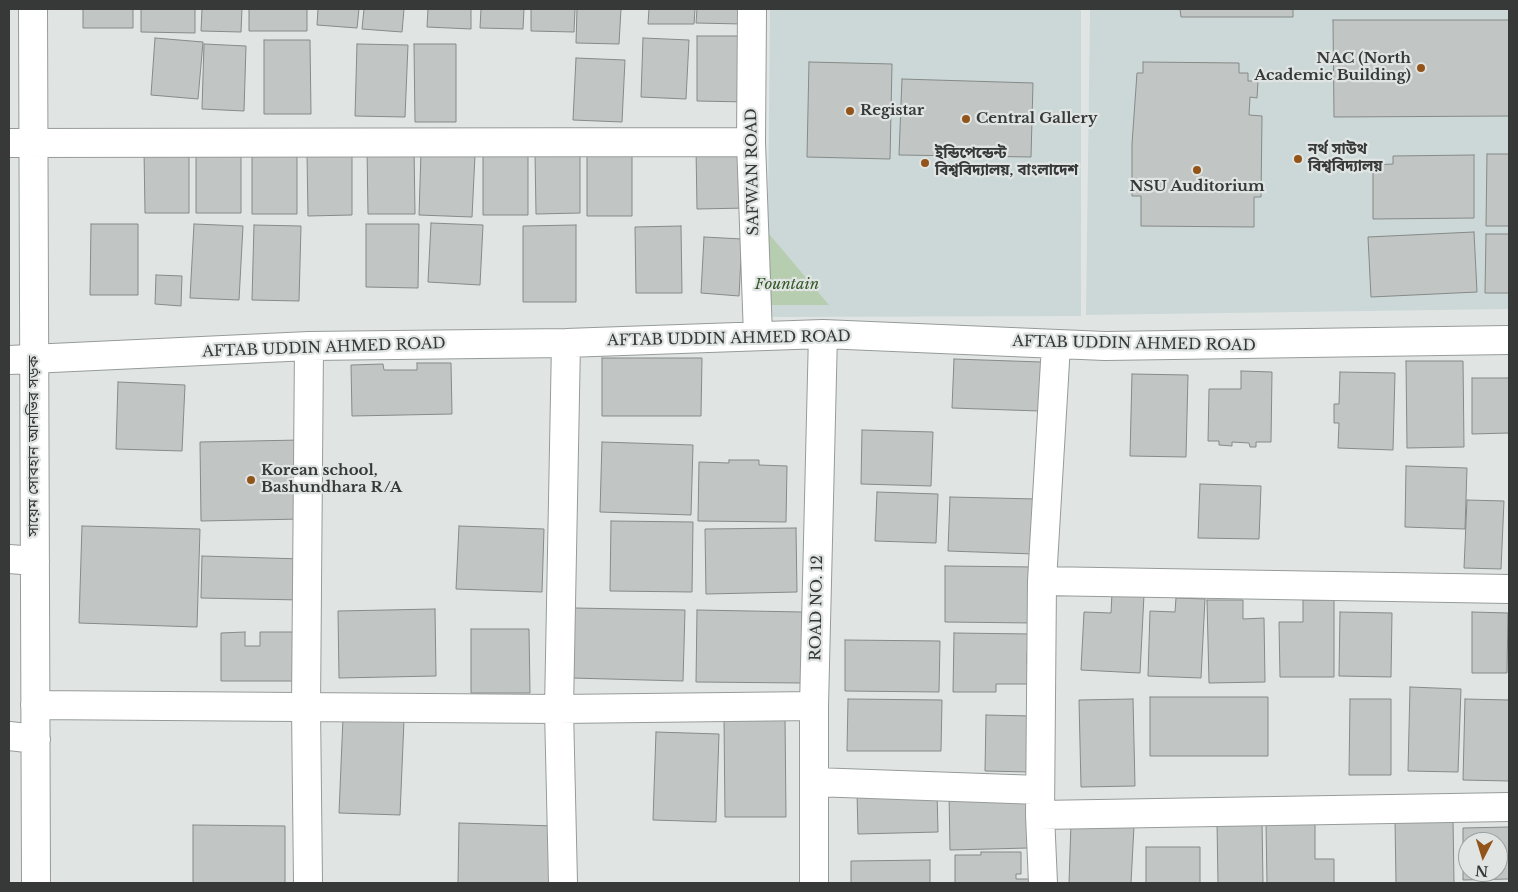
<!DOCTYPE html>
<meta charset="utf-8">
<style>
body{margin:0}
#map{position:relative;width:1518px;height:892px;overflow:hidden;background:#e0e5e4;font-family:"Libre Baskerville",serif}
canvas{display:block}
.frame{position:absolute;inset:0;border:10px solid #373939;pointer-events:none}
.north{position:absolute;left:1458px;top:832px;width:50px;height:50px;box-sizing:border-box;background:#e0e5e4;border:1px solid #9ca0a0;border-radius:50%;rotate:185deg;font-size:14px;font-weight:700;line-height:20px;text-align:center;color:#373939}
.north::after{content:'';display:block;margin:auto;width:18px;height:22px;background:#925419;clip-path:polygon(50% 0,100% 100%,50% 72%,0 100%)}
</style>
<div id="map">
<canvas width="1518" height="892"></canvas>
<div class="frame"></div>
<div class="north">N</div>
</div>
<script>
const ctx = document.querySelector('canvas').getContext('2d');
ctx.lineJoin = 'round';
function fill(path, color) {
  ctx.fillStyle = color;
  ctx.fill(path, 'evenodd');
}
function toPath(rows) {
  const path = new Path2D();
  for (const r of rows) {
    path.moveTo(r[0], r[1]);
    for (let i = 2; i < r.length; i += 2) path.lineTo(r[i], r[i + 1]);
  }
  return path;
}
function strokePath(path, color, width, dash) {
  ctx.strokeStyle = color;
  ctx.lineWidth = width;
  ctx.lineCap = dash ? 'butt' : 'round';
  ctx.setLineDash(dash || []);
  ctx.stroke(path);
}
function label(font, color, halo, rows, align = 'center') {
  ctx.font = font + ' "Libre Baskerville","Noto Sans Bengali",serif';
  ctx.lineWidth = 4.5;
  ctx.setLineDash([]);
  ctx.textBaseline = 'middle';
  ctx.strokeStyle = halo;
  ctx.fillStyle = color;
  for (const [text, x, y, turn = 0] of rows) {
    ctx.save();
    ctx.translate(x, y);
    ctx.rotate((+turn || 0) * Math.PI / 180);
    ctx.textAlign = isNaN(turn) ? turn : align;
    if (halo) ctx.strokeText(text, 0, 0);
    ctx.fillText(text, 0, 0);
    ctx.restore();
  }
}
fill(toPath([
 [770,9,1081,9,1081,316,767,317],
 [1090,9,1509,9,1509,309,1086,315]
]), '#cbd8d7');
fill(toPath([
 [769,234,829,305,767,305]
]), '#b7cdb0');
const building = toPath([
 [83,9,133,9,133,28,83,28,83,9],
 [141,9,195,9,195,33,141,32,141,9],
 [202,9,242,9,241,32,201,31,202,9],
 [249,9,307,9,307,31,249,31,249,9],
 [318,9,359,9,357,28,317,25,318,9],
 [364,9,404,9,402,32,362,29,364,9],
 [428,9,471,9,471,29,427,27,428,9],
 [481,9,524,9,523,29,480,28,481,9],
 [531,9,575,9,574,32,531,31,531,9],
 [577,9,621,9,619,44,576,43,577,9],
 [649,9,695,9,694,24,648,24,649,9],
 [697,9,743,9,742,24,696,23,697,9],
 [1180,9,1293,9,1293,17,1181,17,1180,9],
 [1333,20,1509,20,1509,116,1334,117,1333,20],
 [697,36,747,36,747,102,697,101,697,36],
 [155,38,203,42,198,99,151,95,155,38],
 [643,38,689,40,686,99,641,97,643,38],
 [264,40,310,40,311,114,264,114,264,40],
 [204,44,246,46,244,111,202,109,204,44],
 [357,44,408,45,405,117,355,116,357,44],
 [414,44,456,44,456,122,415,122,414,44],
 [576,58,625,60,622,122,573,120,576,58],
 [809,62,892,64,890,159,807,157,809,62],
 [1143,62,1239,63,1239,73,1248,73,1248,81,1258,81,1257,98,1250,97,1249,115,1262,116,1261,197,1254,197,1254,227,1141,226,1141,196,1132,196,1132,144,1137,73,1143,73,1143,62],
 [902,79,1033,83,1031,157,899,155,902,79],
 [367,148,414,148,415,214,368,214,367,148],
 [696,148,746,148,747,208,697,209,696,148],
 [189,150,189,213,145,213,144,151,189,150],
 [196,151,241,151,241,213,196,213,196,151],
 [580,151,580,213,536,214,535,152,580,151],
 [252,152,297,152,297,214,252,214,252,152],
 [307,153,352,153,352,215,308,216,307,153],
 [421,153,475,155,472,217,419,215,421,153],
 [483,153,528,153,528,215,483,215,483,153],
 [587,154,632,154,632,216,587,216,587,154],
 [1487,154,1509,154,1509,226,1486,226,1487,154],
 [1474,155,1474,218,1373,219,1373,165,1393,164,1393,156,1474,155],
 [431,223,483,225,480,285,428,282,431,223],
 [91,224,138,224,138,295,90,295,91,224],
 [194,224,243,226,239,300,190,298,194,224],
 [366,224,419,224,418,288,366,287,366,224],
 [254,225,301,226,299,301,252,300,254,225],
 [576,225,576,302,523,302,523,226,576,225],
 [681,226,682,293,636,293,635,227,681,226],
 [1474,232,1477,292,1371,297,1368,237,1474,232],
 [1486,234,1509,234,1509,293,1485,293,1486,234],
 [704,237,742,239,739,296,701,293,704,237],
 [156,275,182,276,181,306,155,304,156,275],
 [602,358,702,358,701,416,602,416,602,358],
 [954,359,1041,362,1039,411,952,408,954,359],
 [1406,361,1463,361,1464,447,1407,448,1406,361],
 [417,363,451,363,452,414,352,416,351,365,383,364,384,370,417,370,417,363],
 [1241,371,1272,372,1271,442,1256,442,1256,447,1250,447,1249,443,1232,442,1232,446,1219,445,1219,441,1208,441,1209,389,1241,389,1241,371],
 [1340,372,1395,373,1393,450,1338,448,1339,423,1334,423,1334,404,1339,404,1340,372],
 [1132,374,1188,375,1186,457,1130,456,1132,374],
 [1472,378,1509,378,1509,433,1472,434,1472,378],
 [118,382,185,385,182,451,116,449,118,382],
 [862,430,933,432,931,486,861,484,862,430],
 [301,440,302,519,201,521,200,442,301,440],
 [602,442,693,445,691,515,600,512,602,442],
 [729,460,759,460,759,465,787,466,786,522,698,521,699,462,729,463,729,460],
 [1406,466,1467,468,1465,529,1405,527,1406,466],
 [1200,484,1261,486,1259,539,1198,538,1200,484],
 [877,492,938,494,936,543,875,541,877,492],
 [950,497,1036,499,1034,554,948,551,950,497],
 [1467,500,1504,501,1501,569,1464,568,1467,500],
 [611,521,693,522,692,592,610,591,611,521],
 [82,526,200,529,197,627,79,623,82,526],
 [459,526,544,529,542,592,456,589,459,526],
 [796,528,797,592,706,594,705,529,796,528],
 [202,556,302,559,301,600,201,598,202,556],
 [945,566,1035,567,1034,623,945,622,945,566],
 [1112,593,1144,595,1140,673,1081,670,1084,612,1111,613,1112,593],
 [1176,598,1205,599,1201,678,1148,676,1150,611,1175,612,1176,598],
 [1207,600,1243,600,1243,619,1264,618,1265,682,1209,683,1207,600],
 [1303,600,1334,600,1334,677,1280,677,1279,622,1303,622,1303,600],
 [574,608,685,610,683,681,572,678,574,608],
 [435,609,436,676,339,678,338,611,435,609],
 [697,610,802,612,802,683,696,682,697,610],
 [1340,612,1392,613,1391,677,1339,676,1340,612],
 [1472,612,1508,613,1507,673,1472,673,1472,612],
 [471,629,529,629,530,693,471,693,471,629],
 [245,632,245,646,260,646,260,632,297,632,297,681,221,681,221,633,245,632],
 [954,633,1031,634,1031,653,1027,653,1027,664,1031,664,1031,684,996,684,996,692,953,692,954,633],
 [845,640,940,641,939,692,845,691,845,640],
 [1410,687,1461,689,1458,772,1408,771,1410,687],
 [1150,697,1268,697,1268,756,1150,756,1150,697],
 [848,699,942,700,941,751,847,751,848,699],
 [1133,699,1135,786,1081,787,1079,700,1133,699],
 [1350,699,1391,699,1391,775,1349,775,1350,699],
 [1465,699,1509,700,1509,781,1463,780,1465,699],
 [986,715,1031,716,1029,772,985,771,986,715],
 [724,717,785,717,786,817,725,817,724,717],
 [343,718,404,720,400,815,339,813,343,718],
 [656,732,719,734,716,822,653,820,656,732],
 [937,791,938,832,858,834,857,793,937,791],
 [1027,793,1028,848,950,850,949,794,1027,793],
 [1453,819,1454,883,1396,883,1395,820,1453,819],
 [1217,822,1262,822,1263,883,1218,883,1217,822],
 [459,823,554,826,552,883,458,883,459,823],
 [1071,823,1134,826,1131,883,1069,883,1071,823],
 [1266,824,1315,824,1315,859,1334,859,1334,883,1267,883,1266,824],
 [193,825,285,826,285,883,193,883,193,825],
 [1509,827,1509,879,1463,880,1463,828,1509,827],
 [1468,842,1498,842,1498,872,1468,872,1468,842],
 [1146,847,1200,847,1200,883,1146,883,1146,847],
 [981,852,1021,852,1021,874,1016,874,1016,879,1031,879,1031,883,955,883,955,855,981,855,981,852],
 [930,860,930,883,851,883,851,861,930,860]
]);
fill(building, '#c1c5c3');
strokePath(building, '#868a88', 1);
const minor = toPath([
 [33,9,36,883],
 [752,9,751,142,758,336],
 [9,143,751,142],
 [9,360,309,346,566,343,823,334,1105,346,1509,340],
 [9,559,35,561],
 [1042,581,1509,589],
 [35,705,559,709,814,706],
 [9,736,36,739],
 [814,782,1040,790],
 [1040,815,1509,807],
 [308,883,306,707,309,346],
 [563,883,559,709,566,343],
 [814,883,814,706,823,334],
 [1043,883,1040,815,1042,581,1056,345]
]);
strokePath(minor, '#969b9a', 30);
strokePath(minor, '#fff', 28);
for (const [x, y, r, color] of [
 [1421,68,5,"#925419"],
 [850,111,5,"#925419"],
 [966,119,5,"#925419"],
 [1298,159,5,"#925419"],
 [925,163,5,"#925419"],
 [1197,170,5,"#925419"],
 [251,480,5,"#925419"]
]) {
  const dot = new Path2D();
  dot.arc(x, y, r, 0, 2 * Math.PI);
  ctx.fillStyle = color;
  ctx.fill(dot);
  strokePath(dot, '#e0e5e4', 2);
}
label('bold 15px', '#373939', '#e0e5e4', [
 ["NAC (North",1411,59,"right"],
 ["Academic Building)",1411,76,"right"],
 ["Registar",860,111],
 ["Central Gallery",976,119],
 ["নর্থ সাউথ",1308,150],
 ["বিশ্ববিদ্যালয়",1308,167],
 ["ইন্ডিপেন্ডেন্ট",935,154],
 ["বিশ্ববিদ্যালয়, বাংলাদেশ",935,171],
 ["NSU Auditorium",1197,187,"center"],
 ["Korean school,",261,471],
 ["Bashundhara R/A",261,488]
], 'left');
label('15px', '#373939', '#e0e5e4', [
 ["SAFWAN ROAD",753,172,-91],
 ["AFTAB UDDIN AHMED ROAD",729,339,-1],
 ["AFTAB UDDIN AHMED ROAD",1134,344,1],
 ["AFTAB UDDIN AHMED ROAD",324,348,-2],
 ["সায়েম সোবহান আনভির সড়ক",34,446,-90],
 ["ROAD NO. 12",817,608,-89]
]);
label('italic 15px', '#335725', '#e0e5e4', [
 ["Fountain",787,285]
]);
</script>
